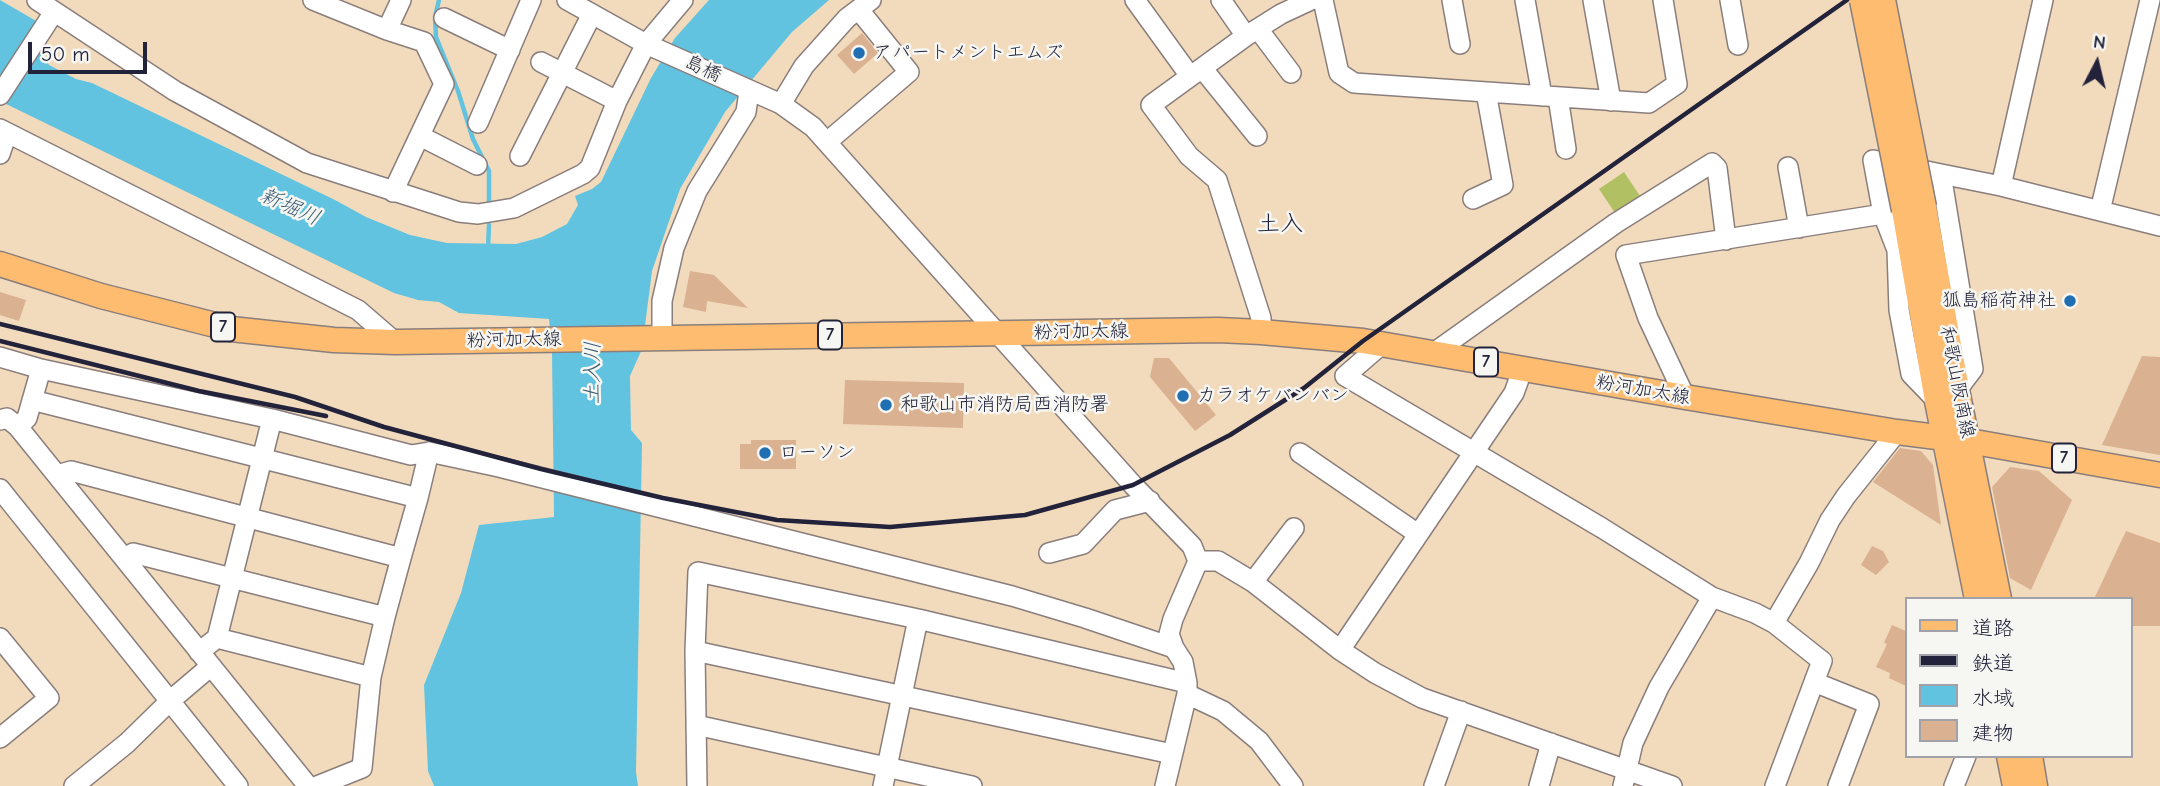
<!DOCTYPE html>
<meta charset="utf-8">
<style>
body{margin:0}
#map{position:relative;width:2160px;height:786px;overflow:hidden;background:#f2dbbc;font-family:"Comic Neue","Klee One",sans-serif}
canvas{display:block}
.legend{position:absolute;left:1905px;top:597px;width:228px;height:161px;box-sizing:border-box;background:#f6f6f2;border:2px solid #a1a1a9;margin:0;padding:9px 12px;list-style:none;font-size:21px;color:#22223b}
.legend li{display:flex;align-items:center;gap:14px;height:35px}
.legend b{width:35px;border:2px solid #a1a1a9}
.north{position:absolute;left:2062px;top:28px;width:70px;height:70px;-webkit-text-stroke:5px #f6f6f2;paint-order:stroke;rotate:7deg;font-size:19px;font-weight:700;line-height:28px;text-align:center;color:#22223b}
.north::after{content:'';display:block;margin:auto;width:24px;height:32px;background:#22223b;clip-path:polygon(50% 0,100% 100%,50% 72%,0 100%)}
.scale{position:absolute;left:28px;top:42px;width:119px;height:32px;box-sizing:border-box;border:4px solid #22223b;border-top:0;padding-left:9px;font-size:21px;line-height:24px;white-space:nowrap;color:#22223b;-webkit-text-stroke:5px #f6f6f2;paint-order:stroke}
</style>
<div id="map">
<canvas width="2160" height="786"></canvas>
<ul class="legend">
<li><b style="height:9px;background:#fdbc70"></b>道路</li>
<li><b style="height:9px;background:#22223b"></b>鉄道</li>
<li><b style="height:19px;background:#61c3df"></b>水域</li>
<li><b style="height:19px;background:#dab191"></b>建物</li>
</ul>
<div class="north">N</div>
<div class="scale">50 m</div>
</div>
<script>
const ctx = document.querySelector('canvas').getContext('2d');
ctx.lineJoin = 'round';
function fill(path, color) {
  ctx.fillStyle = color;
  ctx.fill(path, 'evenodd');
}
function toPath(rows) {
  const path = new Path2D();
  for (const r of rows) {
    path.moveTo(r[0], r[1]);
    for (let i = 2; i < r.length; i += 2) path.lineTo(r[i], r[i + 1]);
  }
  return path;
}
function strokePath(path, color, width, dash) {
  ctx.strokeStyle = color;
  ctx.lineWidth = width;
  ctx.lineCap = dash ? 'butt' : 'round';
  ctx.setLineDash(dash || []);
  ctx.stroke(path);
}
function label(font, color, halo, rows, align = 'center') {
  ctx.font = font + ' "Comic Neue","Klee One",sans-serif';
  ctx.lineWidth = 5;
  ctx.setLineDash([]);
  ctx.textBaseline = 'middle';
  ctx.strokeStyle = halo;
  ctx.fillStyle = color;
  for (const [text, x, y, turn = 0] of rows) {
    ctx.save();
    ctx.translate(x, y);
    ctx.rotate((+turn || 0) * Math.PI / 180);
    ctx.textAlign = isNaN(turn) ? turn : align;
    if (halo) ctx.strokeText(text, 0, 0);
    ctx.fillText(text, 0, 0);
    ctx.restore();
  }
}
fill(toPath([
 [1624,172,1642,199,1617,216,1599,189]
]), '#b1c063');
fill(toPath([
 [0,0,38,22,41,53,49,65,76,79,92,83,335,200,366,217,410,235,447,243,516,244,542,237,567,224,578,205,575,196,592,189,601,182,651,78,675,38,709,0,829,0,792,32,725,112,680,189,652,271,642,349,630,376,631,430,642,443,636,772,638,786,434,786,428,771,424,685,461,593,479,525,554,517,552,352,549,319,459,313,439,302,418,300,394,293,0,101]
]), '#61c3df');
strokePath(toPath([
 [439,0,435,17,436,37,458,91,473,139,489,171,489,201],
 [488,249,489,225]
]), '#61c3df', 4.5);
fill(toPath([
 [862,33,878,53,854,74,837,55],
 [690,271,714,275,748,308,707,301,706,312,683,307],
 [0,292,26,300,19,321,0,315],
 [2142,356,2160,357,2160,455,2102,445],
 [1154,358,1169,358,1216,415,1195,431,1150,377],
 [845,380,964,383,963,428,843,424],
 [751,440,796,440,796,469,740,469,740,444,751,444],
 [1900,448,1921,451,1933,465,1941,525,1873,482],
 [2010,467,2039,471,2072,500,2031,590,2010,578,1992,487],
 [2126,531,2160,543,2160,626,2130,626,2130,599,2094,599],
 [1872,546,1883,551,1889,562,1876,575,1861,565],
 [1892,625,1906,631,1906,686,1889,678,1890,673,1876,667,1887,644,1884,643]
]), '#dab191');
const minor = toPath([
 [37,0,175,91,307,163,459,212,478,214,514,208,583,174,590,168,617,101,646,44,683,0],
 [313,0,387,30,424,42,444,84,393,192],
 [567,0,646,44,781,104,813,127,1133,485,1192,546,1198,561,1173,619,1169,634,1174,648,1183,662,1187,683,1187,694,1165,786],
 [1135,0,1190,76],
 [1221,0,1246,36],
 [1323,0,1339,73,1354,83,1649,103,1677,84,1663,0],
 [1452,0,1460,44],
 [1525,0,1542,96],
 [1593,0,1611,101],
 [1730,0,1738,45],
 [444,18,510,50],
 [1258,29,1291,73],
 [387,30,401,0],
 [541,62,617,101],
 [1202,68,1257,136],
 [0,95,54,12],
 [1558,97,1566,149],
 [781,104,804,66,847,18,871,0],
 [478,123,531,0],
 [0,129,358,310,395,342],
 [420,136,477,165],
 [827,142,909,72,859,10],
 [0,154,7,133],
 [520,156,592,14],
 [1788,167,1799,228],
 [1941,174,2001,186,2160,226],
 [2001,186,2043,0],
 [1473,199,1503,185,1486,92],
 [2100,211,2150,0],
 [1261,332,1261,318,1217,180,1189,156,1151,105,1246,36,1281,14,1311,0],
 [662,338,662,301,674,248,697,191,746,112,749,91],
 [1382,344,1345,376,1602,528,1712,597,1755,613,1774,623,1822,661,1814,682],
 [1435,352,1616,223,1712,163,1717,168,1726,240],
 [0,357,41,369,272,419,411,455,429,452,499,467,1012,596,1085,618,1174,648],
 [1685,397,1648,318,1626,255,1883,214],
 [32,400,418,498,429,452],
 [1937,401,1911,374,1899,310,1897,250,1883,214,1873,160,1941,174,1973,369,1957,390],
 [0,420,7,418,18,427,27,418,41,369],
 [18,427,308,786],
 [1300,453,1418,534],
 [57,475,71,471,401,558,418,498],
 [0,489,238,786],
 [1049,553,1083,544,1115,510,1150,501],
 [125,559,133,553,385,617,401,558],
 [1198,561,1218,561,1253,582,1340,650,1375,673,1422,698,1672,786],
 [1253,582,1294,528],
 [918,619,698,572,695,651,1172,754],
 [1774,623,1809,563,1830,520,1846,496,1897,432],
 [0,638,49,698,0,738],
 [217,638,371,677],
 [1340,650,1514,393,1523,368],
 [695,651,697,786],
 [199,652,217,638,272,419],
 [1187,694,1223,711,1259,741,1293,786],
 [696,725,972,786],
 [74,786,127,743,171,700,211,666],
 [317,786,362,768,371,677,385,617],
 [883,786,918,619,1187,683],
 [1434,786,1461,711],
 [1539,786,1551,743],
 [1623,786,1633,743,1659,687,1712,597],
 [1775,786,1814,682,1869,704,1838,786],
 [1954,786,1966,756]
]);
const major = toPath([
 [1924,207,1957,390,1999,599],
 [1904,210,1937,401,1977,599],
 [0,264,101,296,231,329,334,340,395,342,1218,330,1261,332,1363,341,1685,397,1897,432,1969,441,2160,475],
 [2009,756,2015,786],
 [2030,756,2035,786]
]);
strokePath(minor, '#8a7e7c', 22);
strokePath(major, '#8a7e7c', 27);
strokePath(minor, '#fff', 19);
strokePath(major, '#fdbc70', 24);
strokePath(toPath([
 [0,324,295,397,384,427,541,469,663,498,777,520,890,527,1025,515,1133,485,1230,435,1304,388,1363,341,1847,0],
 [0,341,199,391,326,416]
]), '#22223b', 4.5);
const majorBridge = toPath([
 [1862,0,1904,210],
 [1883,0,1924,207]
]);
strokePath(majorBridge, '#8a7e7c', 27, []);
strokePath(majorBridge, '#fdbc70', 24);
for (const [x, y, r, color] of [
 [859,53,7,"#1f6fb2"],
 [2070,301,7,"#1f6fb2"],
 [1183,396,7,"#1f6fb2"],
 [886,405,7,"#1f6fb2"],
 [765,453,7,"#1f6fb2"]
]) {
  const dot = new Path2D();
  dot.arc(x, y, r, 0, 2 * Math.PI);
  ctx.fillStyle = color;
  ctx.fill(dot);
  strokePath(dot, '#f6f6f2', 2.5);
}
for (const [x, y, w] of [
 [223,327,24],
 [830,335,24],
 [1486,362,24],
 [2064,458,24]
]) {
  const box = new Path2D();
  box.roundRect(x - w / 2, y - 14.5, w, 29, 5);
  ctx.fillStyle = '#f6f6f2';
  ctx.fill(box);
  strokePath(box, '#22223b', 2);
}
label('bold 18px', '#22223b', null, [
 ["7",223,327],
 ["7",830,335],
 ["7",1486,362],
 ["7",2064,458]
]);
label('19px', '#22223b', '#f6f6f2', [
 ["アパートメントエムズ",873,53],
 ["狐島稲荷神社",2056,301,"right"],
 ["カラオケバンバン",1197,396],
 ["和歌山市消防局西消防署",900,405],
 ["ローソン",779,453]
], 'left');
label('19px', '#22223b', '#f6f6f2', [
 ["島橋",703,69,25],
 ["粉河加太線",1081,332,-1],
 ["粉河加太線",514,340,-1],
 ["和歌山阪南線",1957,382,79],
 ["粉河加太線",1643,390,10]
]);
label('italic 21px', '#385a74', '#f6f6f2', [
 ["新堀川",290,207,24],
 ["土入川",593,373,-89]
]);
label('23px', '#22223b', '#f6f6f2', [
 ["土入",1280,224]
]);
</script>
